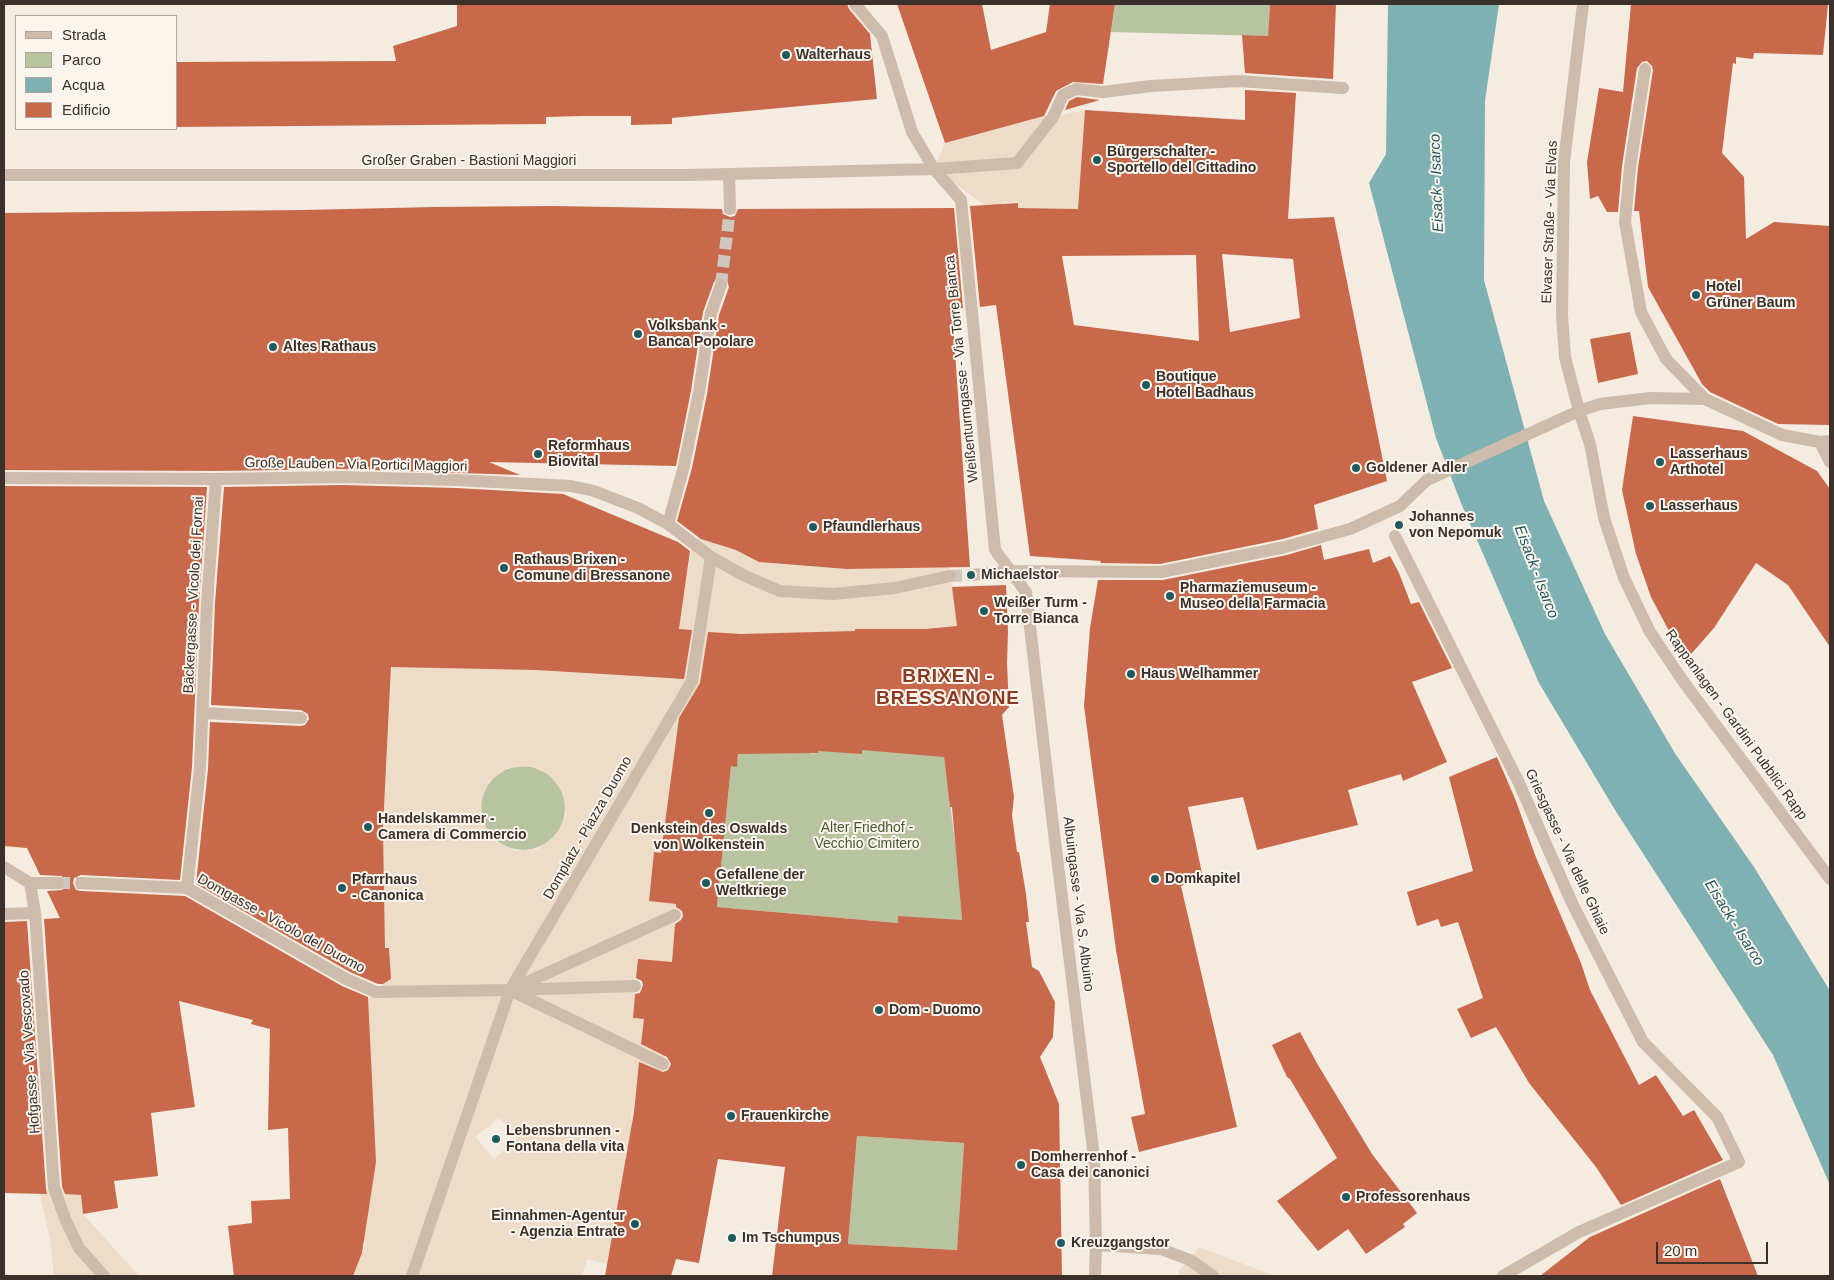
<!DOCTYPE html>
<meta charset="utf-8">
<style>
body{margin:0}
#map{position:relative;width:1834px;height:1280px;overflow:hidden;background:#f4ebe1;font-family:Helvetica,sans-serif}
canvas{display:block}
.frame{position:absolute;inset:0;border:5px solid #3b302b;pointer-events:none}
.legend{position:absolute;left:15px;top:15px;width:162px;height:115px;box-sizing:border-box;background:#fbf5ee;border:1px solid #aea6a0;margin:0;padding:6px 9px;list-style:none;font-size:15px;color:#3b302b}
.legend li{display:flex;align-items:center;gap:10px;height:25px}
.legend b{width:25px;border:1px solid #aea6a0}
.scale{position:absolute;left:1656px;top:1242px;width:112px;height:22px;box-sizing:border-box;border:2px solid #3b302b;border-top:0;padding-left:6px;font-size:15px;line-height:18px;white-space:nowrap;color:#3b302b;-webkit-text-stroke:4px #fbf5ee;paint-order:stroke}
</style>
<div id="map">
<canvas width="1834" height="1280"></canvas>
<div class="frame"></div>
<ul class="legend">
<li><b style="height:6px;background:#cdbbac"></b>Strada</li>
<li><b style="height:14px;background:#b8c4a0"></b>Parco</li>
<li><b style="height:14px;background:#7fb0b2"></b>Acqua</li>
<li><b style="height:14px;background:#c8694b"></b>Edificio</li>
</ul>
<div class="scale">20 m</div>
</div>
<script>
const ctx = document.querySelector('canvas').getContext('2d');
ctx.lineJoin = 'round';
function fill(path, color) {
  ctx.fillStyle = color;
  ctx.fill(path, 'evenodd');
}
function toPath(rows) {
  const path = new Path2D();
  for (const r of rows) {
    if (r.length === 3) {
      path.moveTo(r[0] + r[2], r[1]);
      path.arc(r[0], r[1], r[2], 0, 2 * Math.PI);
      continue;
    }
    path.moveTo(r[0], r[1]);
    for (let i = 2; i < r.length; i += 2) path.lineTo(r[i], r[i + 1]);
  }
  return path;
}
function strokePath(path, color, width, dash) {
  ctx.strokeStyle = color;
  ctx.lineWidth = width;
  ctx.lineCap = dash ? 'butt' : 'round';
  ctx.setLineDash(dash || []);
  ctx.stroke(path);
}
function label(font, color, halo, rows, align = 'center') {
  ctx.font = font + ' Helvetica,sans-serif';
  ctx.lineWidth = 4;
  ctx.setLineDash([]);
  ctx.textBaseline = 'middle';
  ctx.strokeStyle = halo;
  ctx.fillStyle = color;
  for (const [text, x, y, turn = 0] of rows) {
    ctx.save();
    ctx.translate(x, y);
    ctx.rotate((+turn || 0) * Math.PI / 180);
    ctx.textAlign = isNaN(turn) ? turn : align;
    if (halo) ctx.strokeText(text, 0, 0);
    ctx.fillText(text, 0, 0);
    ctx.restore();
  }
}
fill(toPath([
 [1115,4,1270,4,1268,36,1111,32],
 [942,742,956,850,962,920,898,923,717,907,731,766,737,766,739,744,810,744,811,754,818,753,818,745,862,754,862,744],
 [523,808,42],
 [857,1136,964,1143,957,1250,848,1244]
]), '#b8c4a0');
fill(toPath([
 [1085,110,1078,209,1018,208,1017,202,1003,202,1003,208,990,209,934,169,945,143,1043,116,1054,117],
 [700,531,736,550,777,564,847,569,949,567,952,589,960,590,962,634,940,628,855,639,669,794,661,853,654,852,649,901,676,904,672,962,638,960,633,1018,668,1021,663,1072,638,1071,633,1112,632,1112,631,1119,632,1120,632,1124,607,1264,587,1259,582,1276,353,1276,366,1244,364,1242,368,1000,383,984,390,952,389,949,385,948,383,828,392,666,536,670,675,679,680,620,691,551],
 [530,766,550,775,563,793,566,815,556,835,538,849,516,851,496,842,483,823,481,802,489,781,508,768],
 [499,1118,517,1140,494,1159,475,1137],
 [79,1184,83,1214,139,1276,54,1276,50,1239,39,1190],
 [1199,1247,1275,1276,1181,1276,1178,1272]
]), '#ecdcc8');
fill(toPath([
 [1388,4,1499,4,1485,101,1484,280,1544,501,1605,634,1676,755,1754,867,1830,991,1830,1185,1773,1055,1615,810,1539,683,1461,503,1436,438,1369,183,1386,154]
]), '#7fb0b2');
fill(toPath([
 [457,4,847,4,849,9,870,34,877,99,672,118,672,124,631,125,631,116,581,116,546,117,546,124,176,127,176,62,396,61,393,46,457,26],
 [897,4,982,4,991,50,1046,32,1050,4,1115,4,1103,84,1073,82,1056,91,1044,116,945,143],
 [1270,4,1336,4,1333,79,1245,73,1242,35,1268,36],
 [1631,4,1828,4,1823,55,1754,53,1753,59,1736,57,1736,64,1733,63,1722,153,1744,177,1746,239,1774,222,1830,226,1830,425,1778,424,1710,392,1702,384,1648,287,1639,211,1634,211,1638,168,1653,70,1652,66,1647,61,1642,62,1637,68,1622,166,1618,212,1607,212,1598,196,1590,199,1587,162,1599,88,1623,92],
 [1245,90,1296,93,1288,219,1334,217,1387,481,1314,505,1318,529,1283,539,1160,564,1100,563,1101,561,1030,556,996,305,980,307,970,206,1018,203,1018,208,1078,209,1085,110,1245,120],
 [1222,254,1293,259,1300,318,1230,332],
 [1196,255,1199,341,1074,325,1062,256],
 [1077,97,1100,100,1065,110,1069,101],
 [552,206,722,209,723,214,730,217,735,216,738,209,954,208,963,308,952,309,970,567,847,569,759,562,736,550,701,539,677,521,692,468,707,394,719,315,729,287,727,280,723,277,716,279,714,282,703,312,691,391,676,466,489,462,520,475,342,469,216,471,4,470,4,213,304,210,434,207],
 [1630,332,1638,374,1598,383,1590,339],
 [1633,416,1743,431,1817,471,1830,489,1830,647,1788,585,1756,563,1714,628,1685,661,1651,597,1636,554,1622,490],
 [342,485,456,488,563,494,678,542,690,551,679,629,692,630,684,679,536,670,391,667,383,828,385,948,389,948,391,979,383,984,378,984,350,972,196,884,208,769,210,722,301,726,305,725,309,719,308,714,301,710,211,705,215,603,224,487],
 [4,486,207,487,199,603,192,767,180,880,81,875,74,878,73,883,76,890,81,891,185,896,342,986,368,997,376,1162,362,1253,353,1276,234,1276,228,1226,252,1223,251,1201,290,1199,288,1128,268,1130,270,1029,251,1024,253,1020,179,1001,195,1107,151,1113,158,1176,114,1181,118,1208,83,1214,81,1195,65,1194,62,1186,44,919,60,918,47,891,62,890,65,887,66,883,62,876,40,875,27,848,4,846],
 [1321,545,1324,560,1369,549,1373,563,1390,556,1399,573,1411,604,1419,602,1452,668,1412,682,1447,762,1403,781,1401,774,1348,790,1358,825,1257,850,1243,797,1188,807,1203,878,1181,886,1237,1127,1139,1152,1131,1117,1145,1114,1116,950,1084,706,1090,628,1098,580,1163,580,1287,555],
 [1006,585,1008,632,1007,663,1009,707,1002,715,1014,797,1012,815,1017,852,1019,852,1026,894,1029,922,1026,922,1032,967,1039,971,1055,1002,1053,1037,1040,1057,1059,1104,1062,1276,772,1276,785,1167,718,1159,699,1263,676,1259,671,1276,605,1276,634,1112,639,1062,663,1072,668,1070,671,1064,667,1057,641,1044,644,1019,633,1018,635,994,640,993,643,985,642,981,636,978,638,959,672,962,675,924,681,920,683,916,682,911,676,907,676,904,649,901,654,852,661,853,679,718,700,683,708,632,741,634,855,631,855,629,926,629,957,626,952,587],
 [862,750,944,757,950,807,952,807,962,920,898,916,898,923,717,907,731,766,737,767,738,754,818,753,818,751,862,754],
 [857,1136,964,1143,957,1250,848,1244],
 [1497,757,1516,801,1535,855,1581,963,1590,990,1639,1085,1656,1075,1683,1116,1694,1110,1723,1160,1621,1205,1596,1167,1529,1083,1496,1027,1471,1038,1457,1009,1483,998,1458,922,1441,927,1438,919,1417,926,1407,892,1473,871,1449,777],
 [27,921,46,1189,47,1194,4,1193,4,922],
 [1300,1032,1318,1065,1372,1154,1417,1213,1403,1224,1405,1227,1366,1254,1348,1229,1318,1251,1277,1201,1337,1158,1290,1079,1287,1077,1272,1045],
 [1720,1179,1758,1276,1540,1276,1590,1237]
]), '#c8694b');
strokePath(toPath([
 [721,285,730,209],
 [950,576,971,575],
 [58,883,81,883]
]), '#cfc6bd', 12, [12, 6]);
strokePath(toPath([
 [855,4,882,36,912,132,934,169,961,200,995,550,1026,592,1052,817,1094,1157,1096,1245,1095,1276],
 [1583,4,1564,162,1562,315,1565,357,1579,411,1590,444,1604,518,1624,578,1650,632,1683,681,1830,879],
 [1645,69,1630,167,1625,222,1641,312,1666,359,1705,399,1782,435,1820,442,1830,441],
 [729,174,730,209],
 [4,175,689,175,934,169,1017,163,1053,117,1063,95,1076,89,1103,92,1151,86,1238,81,1343,88],
 [1820,442,1830,462],
 [4,478,216,479,342,477,456,480,571,486,594,491,638,508,668,524,711,557],
 [668,524,684,466,699,392,711,313,721,285],
 [1395,536,1518,781,1573,905,1643,1042,1717,1117,1739,1162,1579,1232,1503,1276],
 [971,575,1011,571,1161,572,1285,547,1350,529,1400,506,1427,480,1579,411,1600,404,1650,398,1705,399],
 [203,713,301,718],
 [4,867,30,883,35,913,54,1188,66,1221,79,1248,104,1276],
 [30,883,58,883],
 [81,883,187,888,346,979,376,992,510,990,675,915],
 [187,888,200,768,207,603,216,479],
 [4,914,35,913],
 [635,986,510,990,663,1064],
 [1096,1245,1161,1249,1190,1260,1213,1276],
 [412,1276,510,990,692,681,711,557,745,576,780,591,833,594,895,588,950,576]
]), '#cdbbac', 12);
for (const [x, y, r, color] of [
 [786,55,5,"#1f5a5e"],
 [1097,160,5,"#1f5a5e"],
 [1696,295,5,"#1f5a5e"],
 [638,334,5,"#1f5a5e"],
 [273,347,5,"#1f5a5e"],
 [1146,385,5,"#1f5a5e"],
 [538,454,5,"#1f5a5e"],
 [1660,462,5,"#1f5a5e"],
 [1356,468,5,"#1f5a5e"],
 [1650,506,5,"#1f5a5e"],
 [1399,525,5,"#1f5a5e"],
 [813,527,5,"#1f5a5e"],
 [504,568,5,"#1f5a5e"],
 [971,575,5,"#1f5a5e"],
 [1170,596,5,"#1f5a5e"],
 [984,611,5,"#1f5a5e"],
 [1131,674,5,"#1f5a5e"],
 [709,813,5,"#1f5a5e"],
 [368,827,5,"#1f5a5e"],
 [1155,879,5,"#1f5a5e"],
 [706,883,5,"#1f5a5e"],
 [342,888,5,"#1f5a5e"],
 [879,1010,5,"#1f5a5e"],
 [731,1116,5,"#1f5a5e"],
 [496,1139,5,"#1f5a5e"],
 [1021,1165,5,"#1f5a5e"],
 [1346,1197,5,"#1f5a5e"],
 [635,1224,5,"#1f5a5e"],
 [732,1238,5,"#1f5a5e"],
 [1061,1243,5,"#1f5a5e"]
]) {
  const dot = new Path2D();
  dot.arc(x, y, r, 0, 2 * Math.PI);
  ctx.fillStyle = color;
  ctx.fill(dot);
  strokePath(dot, '#fbf5ee', 2);
}
label('bold 14px', '#3b302b', '#fbf5ee', [
 ["Walterhaus",796,55],
 ["Bürgerschalter -",1107,152],
 ["Sportello del Cittadino",1107,168],
 ["Hotel",1706,287],
 ["Grüner Baum",1706,303],
 ["Volksbank -",648,326],
 ["Banca Popolare",648,342],
 ["Altes Rathaus",283,347],
 ["Boutique",1156,377],
 ["Hotel Badhaus",1156,393],
 ["Reformhaus",548,446],
 ["Biovital",548,462],
 ["Lasserhaus",1670,454],
 ["Arthotel",1670,470],
 ["Goldener Adler",1366,468],
 ["Lasserhaus",1660,506],
 ["Johannes",1409,517],
 ["von Nepomuk",1409,533],
 ["Pfaundlerhaus",823,527],
 ["Rathaus Brixen -",514,560],
 ["Comune di Bressanone",514,576],
 ["Michaelstor",981,575],
 ["Pharmaziemuseum -",1180,588],
 ["Museo della Farmacia",1180,604],
 ["Weißer Turm -",994,603],
 ["Torre Bianca",994,619],
 ["Haus Welhammer",1141,674],
 ["Handelskammer -",378,819],
 ["Camera di Commercio",378,835],
 ["Denkstein des Oswalds",709,829,"center"],
 ["von Wolkenstein",709,845,"center"],
 ["Gefallene der",716,875],
 ["Weltkriege",716,891],
 ["Domkapitel",1165,879],
 ["Pfarrhaus",352,880],
 ["- Canonica",352,896],
 ["Dom - Duomo",889,1010],
 ["Frauenkirche",741,1116],
 ["Lebensbrunnen -",506,1131],
 ["Fontana della vita",506,1147],
 ["Domherrenhof -",1031,1157],
 ["Casa dei canonici",1031,1173],
 ["Professorenhaus",1356,1197],
 ["Einnahmen-Agentur",625,1216,"right"],
 ["- Agenzia Entrate",625,1232,"right"],
 ["Im Tschumpus",742,1238],
 ["Kreuzgangstor",1071,1243]
], 'left');
label('14px', '#3b302b', '#fbf5ee', [
 ["Großer Graben - Bastioni Maggiori",469,161],
 ["Elvaser Straße - Via Elvas",1550,222,-88],
 ["Weißenturmgasse - Via Torre Bianca",962,369,-96],
 ["Große Lauben - Via Portici Maggiori",356,465,1],
 ["Bäckergasse - Vicolo dei Fornai",194,595,-87],
 ["Rappanlagen - Gardini Pubblici Rapp",1736,725,54],
 ["Domplatz - Piazza Duomo",588,828,-60],
 ["Griesgasse - Via delle Ghiaie",1567,852,65],
 ["Albuingasse - Via S. Albuino",1078,904,83],
 ["Domgasse - Vicolo del Duomo",281,924,29],
 ["Hofgasse - Via Vescovado",30,1052,-94]
]);
label('14px', '#4a5a2e', '#fbf5ee', [
 ["Alter Friedhof -",867,828],
 ["Vecchio Cimitero",867,844]
]);
label('italic 15px', '#1f5a5e', '#fbf5ee', [
 ["Eisack - Isarco",1437,183,-92],
 ["Eisack - Isarco",1536,572,69],
 ["Eisack - Isarco",1734,923,58]
]);
ctx.letterSpacing = '1px';
label('bold 19px', '#8c3b22', '#fbf5ee', [
 ["BRIXEN -",948,677],
 ["BRESSANONE",948,699]
]);
ctx.letterSpacing = '0px';
</script>
